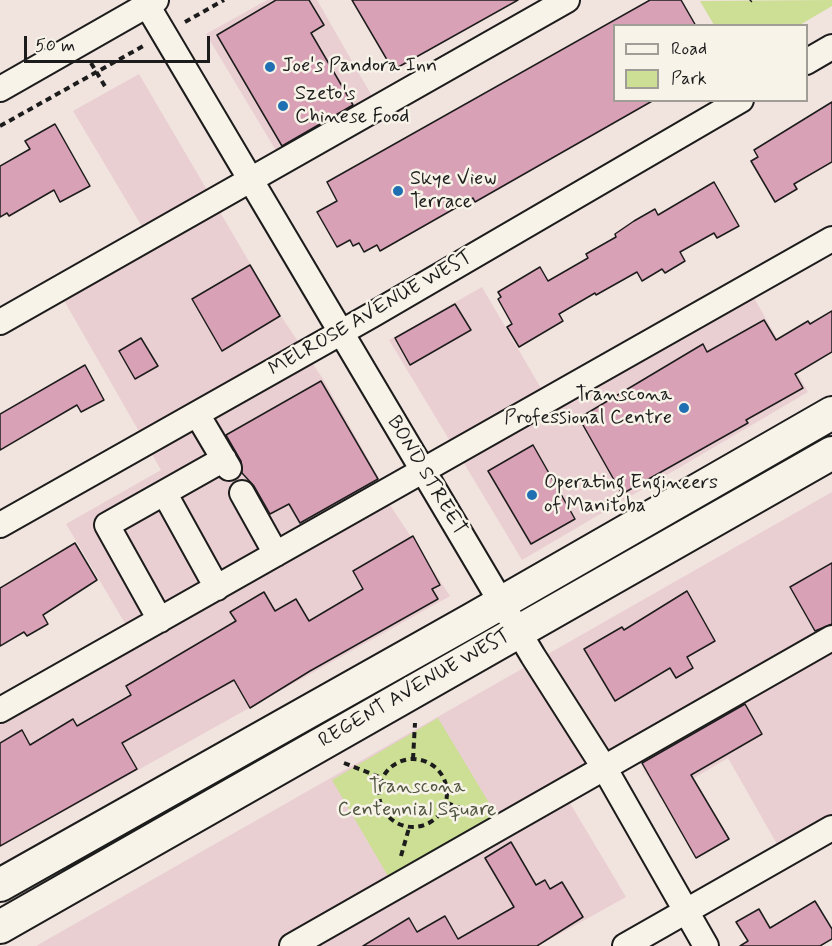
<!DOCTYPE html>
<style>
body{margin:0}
#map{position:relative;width:832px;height:946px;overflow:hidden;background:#f1e3de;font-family:Mynerve,sans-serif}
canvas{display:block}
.legend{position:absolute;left:613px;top:24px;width:195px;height:78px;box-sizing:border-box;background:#f7f3e8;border:2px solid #9f9d96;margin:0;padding:8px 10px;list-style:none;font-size:18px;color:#1c1c1c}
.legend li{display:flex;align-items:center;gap:12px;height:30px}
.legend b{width:30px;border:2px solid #9f9d96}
.scale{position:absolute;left:24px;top:36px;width:186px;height:27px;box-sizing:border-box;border:3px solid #1c1c1c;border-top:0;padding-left:8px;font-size:18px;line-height:21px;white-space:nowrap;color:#1c1c1c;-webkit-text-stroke:4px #f7f3e8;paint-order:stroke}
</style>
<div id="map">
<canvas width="832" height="946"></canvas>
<ul class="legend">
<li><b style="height:8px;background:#f7f3e8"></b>Road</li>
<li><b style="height:16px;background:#ccdf94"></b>Park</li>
</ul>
<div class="scale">50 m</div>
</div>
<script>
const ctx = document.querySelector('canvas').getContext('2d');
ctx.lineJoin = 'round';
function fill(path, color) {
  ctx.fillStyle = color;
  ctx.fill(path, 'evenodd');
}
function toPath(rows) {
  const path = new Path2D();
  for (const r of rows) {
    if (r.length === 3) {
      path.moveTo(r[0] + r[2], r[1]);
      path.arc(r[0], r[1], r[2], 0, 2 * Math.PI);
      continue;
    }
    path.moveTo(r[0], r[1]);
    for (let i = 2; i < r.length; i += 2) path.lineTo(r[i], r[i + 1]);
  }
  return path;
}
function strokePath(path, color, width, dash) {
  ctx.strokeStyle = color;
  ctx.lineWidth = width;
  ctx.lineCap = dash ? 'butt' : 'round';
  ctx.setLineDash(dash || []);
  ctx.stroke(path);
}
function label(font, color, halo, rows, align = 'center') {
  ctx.font = font + ' Mynerve,sans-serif';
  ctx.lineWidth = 5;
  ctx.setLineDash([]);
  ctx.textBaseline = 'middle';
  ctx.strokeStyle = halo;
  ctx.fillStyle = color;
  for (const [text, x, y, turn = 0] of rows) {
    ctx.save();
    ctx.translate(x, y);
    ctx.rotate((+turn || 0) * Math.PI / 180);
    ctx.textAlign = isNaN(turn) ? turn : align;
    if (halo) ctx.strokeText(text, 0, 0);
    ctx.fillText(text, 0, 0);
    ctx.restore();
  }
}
fill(toPath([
 [267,0,317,0,377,105,281,159,206,34],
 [139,74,281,316,323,379,380,480,386,499,450,596,0,847,0,716,135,640,66,524,161,470,62,297,153,245,73,111],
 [482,287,545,395,453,446,389,340],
 [750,291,808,392,522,560,459,455],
 [832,492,832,823,782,853,728,758,660,798,631,747,561,788,626,897,538,946,36,946]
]), '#eacfd2');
fill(toPath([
 [832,0,832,6,798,26,714,25,700,1],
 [438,718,500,821,392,883,332,780]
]), '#ccdf94');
const building = toPath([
 [276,0,309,0,324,25,311,33,353,105,282,146,217,35,276,0],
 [352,0,518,0,393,70,352,0],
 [650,0,681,0,696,26,615,26,615,100,654,100,475,202,473,198,380,251,377,245,364,252,359,243,353,246,350,240,337,247,317,212,337,201,327,182,650,0],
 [832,102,832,162,794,184,797,189,775,202,751,161,758,157,754,150,832,102],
 [55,124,90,186,60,202,54,190,9,216,7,213,0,217,0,166,30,149,25,141,55,124],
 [714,182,739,226,717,238,714,233,680,252,685,261,665,273,662,269,642,281,637,272,596,295,595,293,559,314,563,321,519,347,507,327,512,324,498,299,501,297,498,292,540,267,548,281,588,258,586,254,616,237,615,234,634,221,655,209,658,215,714,182],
 [250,265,280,316,222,351,192,299,250,265],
 [455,304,471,330,410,365,395,338,455,304],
 [832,311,832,352,795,374,803,388,746,420,748,423,622,494,579,418,703,344,707,352,764,320,776,340,808,321,810,324,832,311],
 [141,338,158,366,135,379,119,351,141,338],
 [85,365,104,400,81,412,77,405,0,450,0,414,85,365],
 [321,381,378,479,300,523,289,504,270,514,254,486,242,473,241,461,226,435,321,381],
 [533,445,575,519,531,544,488,471,533,445],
 [413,536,440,585,432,589,438,599,310,671,250,708,234,680,122,743,137,769,0,846,0,743,22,730,30,745,73,719,77,726,131,695,126,686,236,621,230,612,264,592,275,611,296,599,309,621,363,589,353,571,413,536],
 [75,543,97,580,43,615,48,624,27,636,24,632,0,646,0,588,75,543],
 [832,563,832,624,815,631,790,587,832,563],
 [687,591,715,641,687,657,693,668,676,678,670,668,615,701,584,649,622,627,624,630,687,591],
 [745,704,762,734,691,775,729,839,696,858,642,763,745,704],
 [511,842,536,885,545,880,550,889,562,882,583,917,537,946,363,946,409,918,417,932,445,916,458,939,514,907,485,858,511,842],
 [815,901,832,929,832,939,820,946,740,946,748,941,736,922,759,909,770,928,815,901]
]);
fill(building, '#d8a1b5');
strokePath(building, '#1c1c1c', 1.5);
const minor = toPath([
 [144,0,533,656,605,769,706,946],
 [806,62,832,47],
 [0,89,156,0],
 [0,322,567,0],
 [197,414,229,468],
 [242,493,276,554],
 [165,494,217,588],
 [0,525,372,315,741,100],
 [160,620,107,525,224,459],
 [0,710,832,239],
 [292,946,832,638],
 [625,946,832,828]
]);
const major = toPath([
 [0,885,473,619,832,413],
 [0,927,832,453]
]);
strokePath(minor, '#1c1c1c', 28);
strokePath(major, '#1c1c1c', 36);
strokePath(toPath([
 [750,1,751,0],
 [185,22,224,0],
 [91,63,106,88],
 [0,126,145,45],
 [413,793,34],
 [413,759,415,723],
 [344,763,382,778],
 [447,803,474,813],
 [401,856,409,828]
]), '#1c1c1c', 4, [6, 4.5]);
strokePath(minor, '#f7f3e8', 24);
strokePath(major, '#f7f3e8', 32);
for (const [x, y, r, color] of [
 [270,67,6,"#1f6fb2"],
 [283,106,6,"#1f6fb2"],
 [398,191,6,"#1f6fb2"],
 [684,408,6,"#1f6fb2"],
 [532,495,6,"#1f6fb2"]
]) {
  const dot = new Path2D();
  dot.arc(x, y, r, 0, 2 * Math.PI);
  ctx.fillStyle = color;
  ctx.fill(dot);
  strokePath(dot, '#f7f3e8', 2);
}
label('20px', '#1c1c1c', '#f7f3e8', [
 ["Joe's Pandora Inn",282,67],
 ["Szeto's",295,95],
 ["Chinese Food",295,118],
 ["Skye View",410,180],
 ["Terrace",410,203],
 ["Transcona",672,396,"right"],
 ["Professional Centre",672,419,"right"],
 ["Operating Engineers",544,484],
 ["of Manitoba",544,507]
], 'left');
label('20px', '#1c1c1c', '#f7f3e8', [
 ["MELROSE AVENUE WEST",371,314,-30],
 ["BOND STREET",426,476,59],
 ["REGENT AVENUE WEST",415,689,-30]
]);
label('20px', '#515640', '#f7f3e8', [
 ["Transcona",417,788],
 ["Centennial Square",417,811]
]);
</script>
